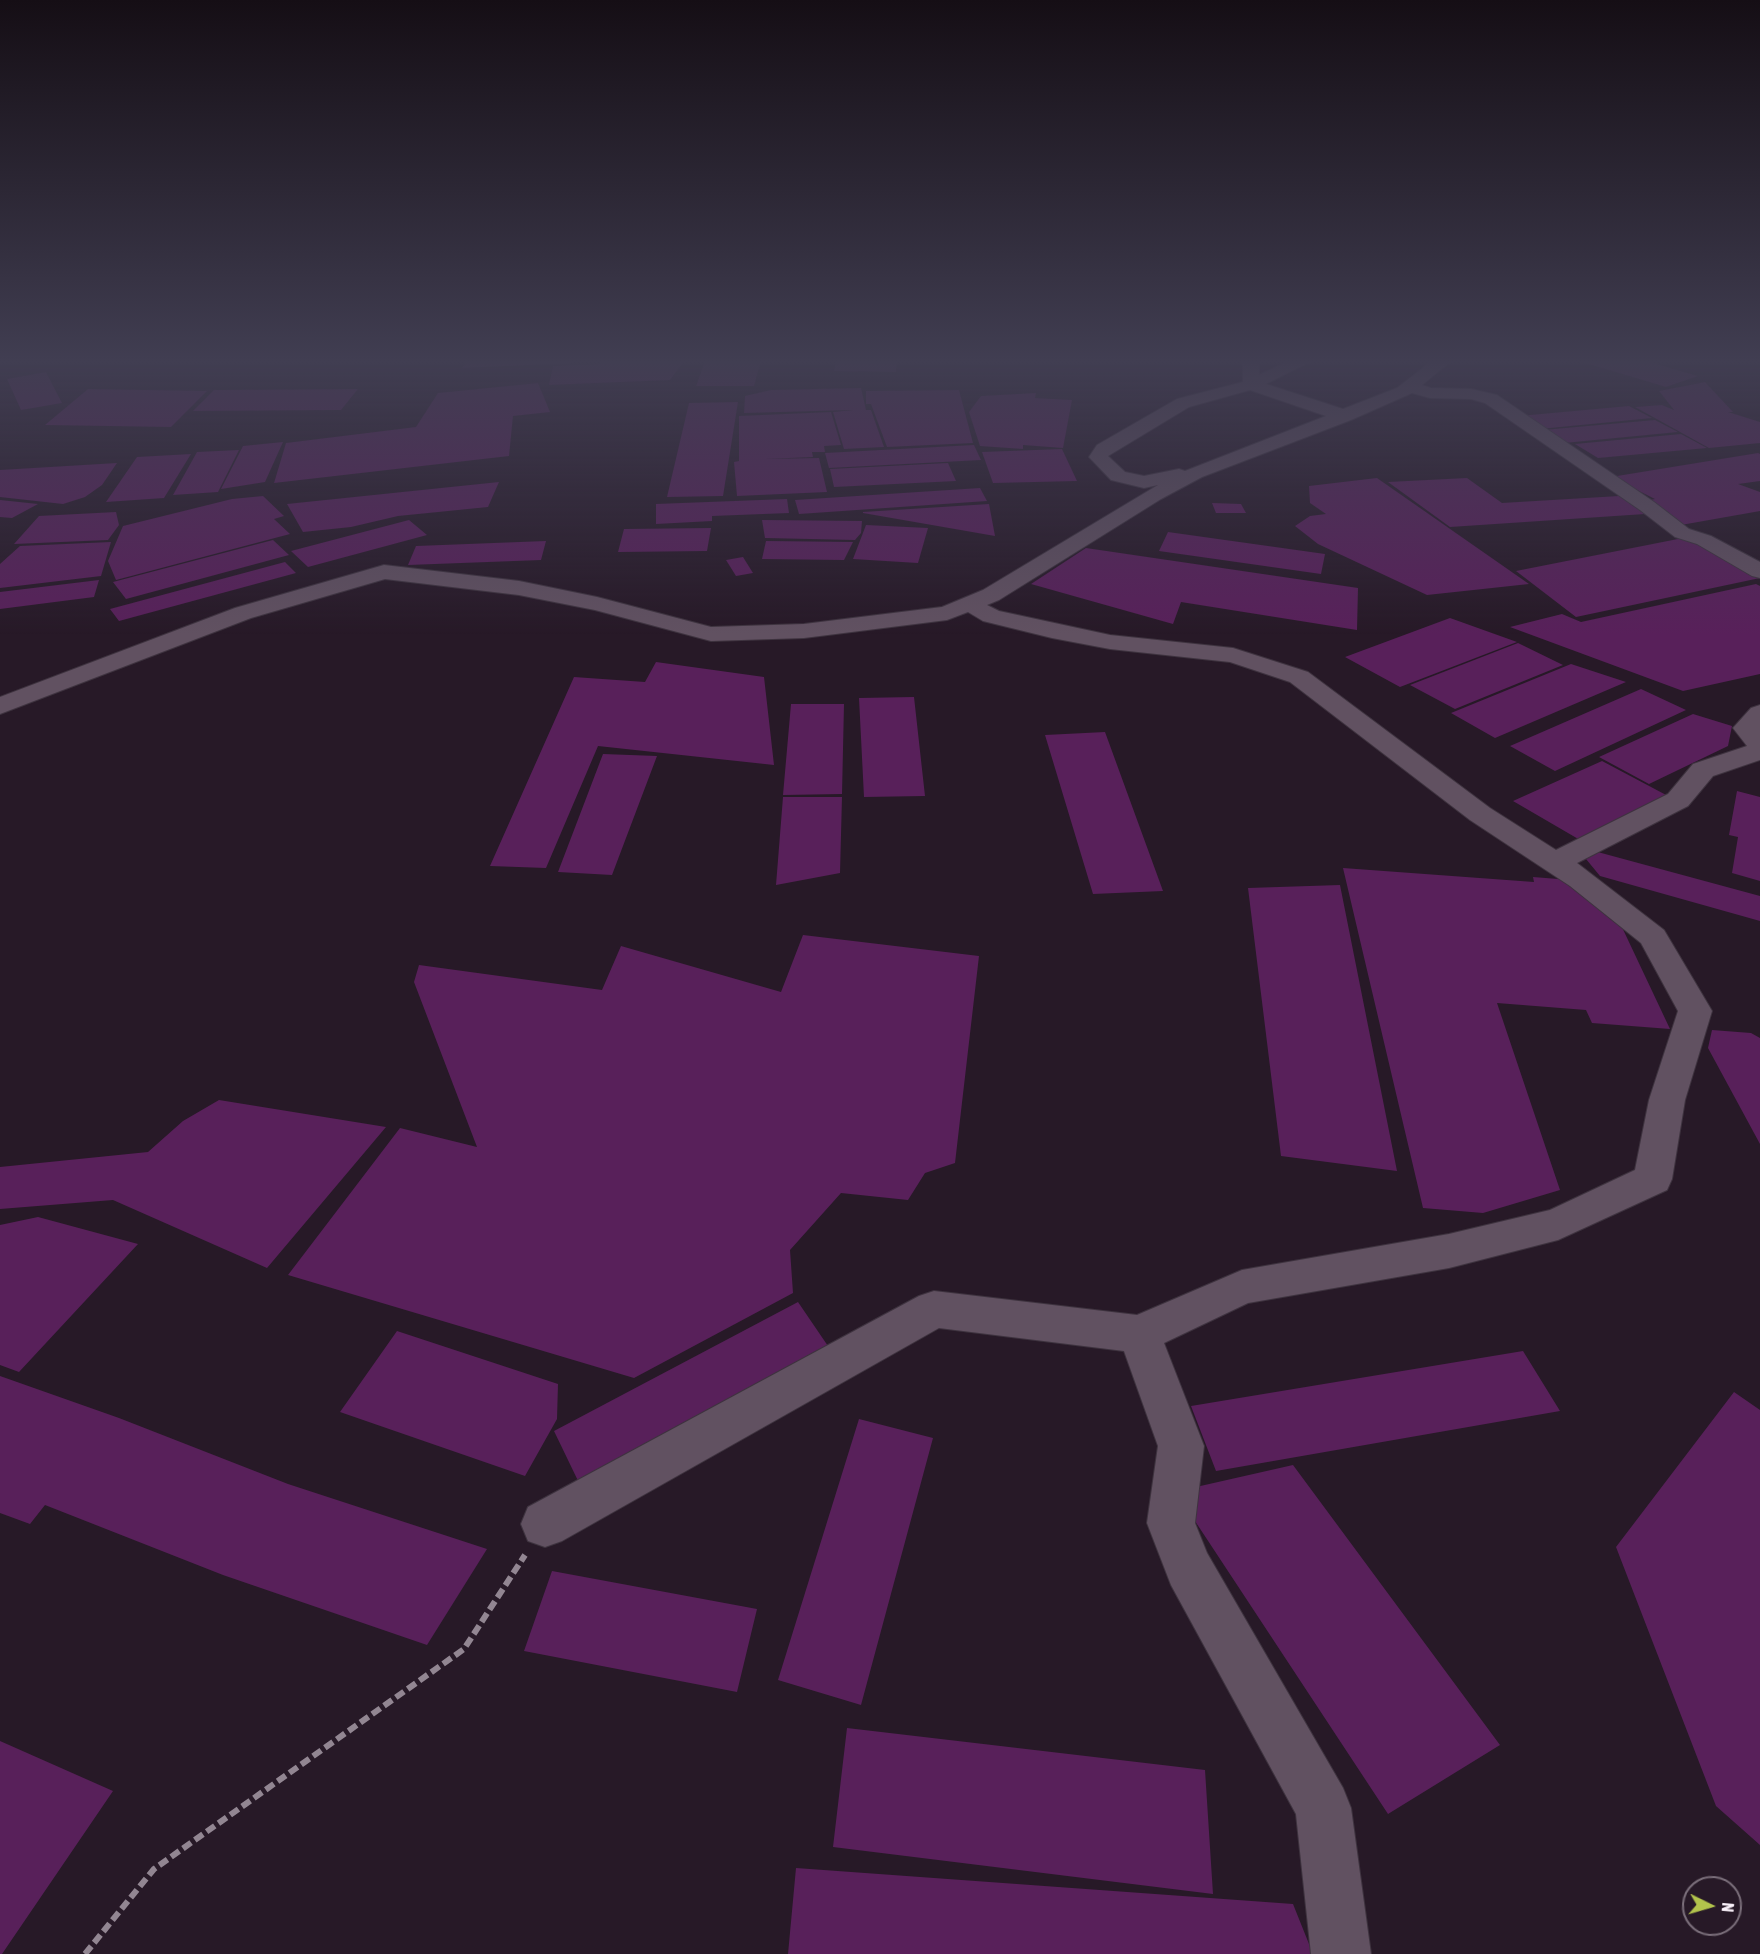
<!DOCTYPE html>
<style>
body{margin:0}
#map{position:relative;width:1760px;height:1954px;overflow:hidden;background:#271927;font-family:"Asap Condensed",sans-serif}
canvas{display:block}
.north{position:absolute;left:1682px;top:1876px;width:60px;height:60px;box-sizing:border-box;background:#271927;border:2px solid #7b6f7b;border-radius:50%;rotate:95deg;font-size:16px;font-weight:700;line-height:24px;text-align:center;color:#faf1fa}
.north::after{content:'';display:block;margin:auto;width:21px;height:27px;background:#b2c34c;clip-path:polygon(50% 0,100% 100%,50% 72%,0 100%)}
</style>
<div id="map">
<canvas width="1760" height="1954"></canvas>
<div class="north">N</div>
</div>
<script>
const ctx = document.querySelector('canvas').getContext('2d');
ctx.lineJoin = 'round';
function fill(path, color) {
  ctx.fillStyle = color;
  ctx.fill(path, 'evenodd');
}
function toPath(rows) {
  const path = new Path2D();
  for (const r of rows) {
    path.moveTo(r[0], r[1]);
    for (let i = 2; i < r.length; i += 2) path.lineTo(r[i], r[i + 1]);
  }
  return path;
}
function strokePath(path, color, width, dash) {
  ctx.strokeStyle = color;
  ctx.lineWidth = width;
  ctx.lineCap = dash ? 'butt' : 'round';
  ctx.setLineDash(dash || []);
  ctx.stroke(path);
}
fill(toPath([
 [467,361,572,361,572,363,462,368],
 [601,361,684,361,670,380,549,385,553,366,600,364],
 [705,361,761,361,754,386,696,386],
 [836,361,897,361,896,372,834,371],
 [1646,361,1698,376,1666,387,1582,362],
 [46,372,62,403,21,410,7,379],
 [1705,382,1733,412,1728,412,1760,422,1760,443,1709,448,1635,407,1662,405,1674,410,1659,391],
 [538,383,550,412,513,416,509,456,274,483,286,443,416,427,438,393],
 [861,388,866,410,871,410,884,447,844,449,833,412,853,410,744,413,745,396,771,390],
 [88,389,207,391,171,427,45,425],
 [358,389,341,410,193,411,214,390],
 [959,390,973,443,887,447,871,404,866,404,866,391],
 [1036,393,1035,398,1072,400,1063,448,1023,445,1023,449,980,446,969,412,981,396],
 [738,402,723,496,667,497,689,403],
 [1629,406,1652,418,1540,429,1519,416],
 [831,412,841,445,824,446,825,452,812,452,813,457,765,459,819,458,827,492,737,496,734,462,739,461,739,416],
 [1655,420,1678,432,1564,443,1543,430],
 [1681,434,1707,448,1598,458,1575,444],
 [283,442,265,482,221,489,243,446],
 [974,445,981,460,829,468,825,453],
 [1062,449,1077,481,993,483,982,452],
 [239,450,218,492,173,495,197,452],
 [1758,453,1760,454,1760,481,1738,484,1760,492,1760,511,1681,525,1644,501,1655,499,1611,477],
 [191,454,164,498,106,502,137,457],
 [117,463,102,485,85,497,63,504,0,497,0,470],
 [948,463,956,481,834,487,830,469],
 [1377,478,1529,584,1427,595,1318,544,1295,526,1310,516,1326,514,1310,503,1309,486],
 [1467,478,1502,503,1619,496,1645,514,1450,527,1388,482],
 [499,482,488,507,398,516,351,527,303,532,287,504],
 [980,488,987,501,799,514,795,500],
 [263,496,284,516,274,519,290,534,116,580,108,561,123,526,232,499],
 [787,499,789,513,712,516,712,521,656,524,656,504],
 [0,500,38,504,12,518,0,517],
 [1212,503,1241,504,1246,513,1216,513],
 [989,504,995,536,863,513,863,512],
 [116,512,119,525,108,540,14,544,39,516],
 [409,520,427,535,308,567,291,551],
 [762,520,862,521,861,533,855,540,765,538],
 [866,525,928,528,918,563,853,559],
 [711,528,707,551,618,552,624,529],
 [1168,532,1325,554,1321,574,1159,551],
 [1688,537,1760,574,1760,578,1576,617,1516,571],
 [273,540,289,555,126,599,113,582],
 [546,541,541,560,408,565,416,546],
 [766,541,853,542,844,560,762,559],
 [111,542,101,576,0,588,0,564,20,546],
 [1086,548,1358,588,1357,630,1181,602,1173,624,1031,584],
 [743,557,753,573,736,576,726,560],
 [285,562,296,573,119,621,110,609],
 [99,580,94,597,0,609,0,592],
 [1756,584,1760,586,1760,674,1683,691,1510,627,1562,614,1581,622],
 [1450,618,1517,642,1400,687,1345,657],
 [1518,643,1563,665,1455,709,1410,685],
 [656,662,764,677,774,765,598,746,546,868,490,866,574,677,645,682],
 [1571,664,1626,682,1495,738,1451,713],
 [1641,689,1686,710,1555,771,1510,746],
 [914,697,925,796,864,797,859,698],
 [791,704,844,704,842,794,783,795],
 [1693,714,1732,726,1728,746,1649,784,1599,757],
 [1105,732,1163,891,1093,894,1045,735],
 [603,754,657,756,612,875,558,872],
 [1602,761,1668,796,1580,840,1513,801],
 [1737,791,1760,797,1760,881,1732,873,1738,837,1729,835],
 [783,797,842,797,840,873,776,885],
 [1594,851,1760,896,1760,921,1600,876,1586,859],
 [1343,868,1534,882,1533,877,1571,880,1620,923,1670,1029,1592,1023,1586,1010,1497,1003,1560,1190,1483,1213,1423,1208],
 [1340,885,1397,1171,1281,1156,1248,888],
 [803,935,979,956,955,1163,925,1173,908,1200,841,1193,790,1250,793,1293,634,1378,288,1275,400,1128,477,1147,414,982,419,965,602,990,621,946,781,992],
 [1712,1030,1751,1033,1760,1038,1760,1144,1708,1048],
 [219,1100,386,1127,267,1268,113,1200,0,1209,0,1167,148,1152,183,1121],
 [38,1217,138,1244,19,1372,0,1365,0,1225],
 [798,1302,830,1349,581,1487,554,1431],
 [397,1331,558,1384,557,1419,525,1476,340,1412],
 [1523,1351,1560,1411,1216,1471,1191,1406],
 [0,1376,119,1418,288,1484,487,1549,427,1645,223,1575,45,1505,30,1524,0,1513],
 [1734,1392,1760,1410,1760,1845,1716,1806,1616,1547],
 [859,1419,933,1438,861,1705,778,1680],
 [1293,1465,1500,1745,1388,1814,1191,1515,1196,1487],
 [552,1571,757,1609,737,1692,524,1651],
 [847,1728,1205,1770,1213,1894,833,1847],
 [0,1741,113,1791,2,1954,0,1954],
 [796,1868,1293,1904,1313,1954,788,1954]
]), '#58205a');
const minor = toPath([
 [1243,361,1259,361,1259,375,1289,361,1311,361,1266,384,1343,409,1397,388,1432,361,1451,361,1422,385,1431,388,1471,389,1497,395,1654,502,1689,529,1711,536,1760,562,1760,578,1752,576,1697,544,1675,537,1640,510,1485,403,1471,399,1430,398,1412,393,1351,420,1202,477,1161,499,999,600,987,605,999,611,1110,635,1233,648,1308,672,1490,808,1556,850,1668,794,1693,764,1747,746,1733,728,1751,708,1760,705,1760,760,1713,776,1688,806,1577,863,1664,930,1712,1011,1685,1100,1672,1179,1667,1190,1558,1240,1449,1268,1248,1303,1164,1343,1204,1446,1195,1523,1207,1553,1343,1788,1351,1808,1371,1954,1311,1954,1296,1814,1171,1585,1147,1523,1158,1446,1124,1351,939,1328,562,1541,545,1547,528,1541,521,1524,528,1507,919,1296,934,1291,1137,1315,1242,1270,1449,1234,1550,1210,1635,1170,1649,1100,1678,1011,1641,943,1570,886,1470,820,1290,682,1230,662,1110,649,1052,638,983,621,968,612,947,620,804,638,711,641,595,610,519,595,385,579,251,618,0,714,0,697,235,608,384,565,519,581,597,597,711,627,804,624,942,607,983,590,1158,485,1144,488,1111,480,1089,457,1097,445,1177,399,1243,382,1243,361],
 [1250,390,1326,416,1185,471,1179,469,1144,476,1125,472,1108,456,1189,407,1250,390]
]);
strokePath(minor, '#3e333f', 2);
strokePath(toPath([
 [85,1954,154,1869,464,1649,525,1555]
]), '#928692', 6, [10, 4.5]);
fill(minor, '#615161');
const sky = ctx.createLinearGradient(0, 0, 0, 635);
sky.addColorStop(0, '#150e15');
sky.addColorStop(0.57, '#413e52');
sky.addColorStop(1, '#413e5200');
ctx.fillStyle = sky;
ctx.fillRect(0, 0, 1760, 635);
</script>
